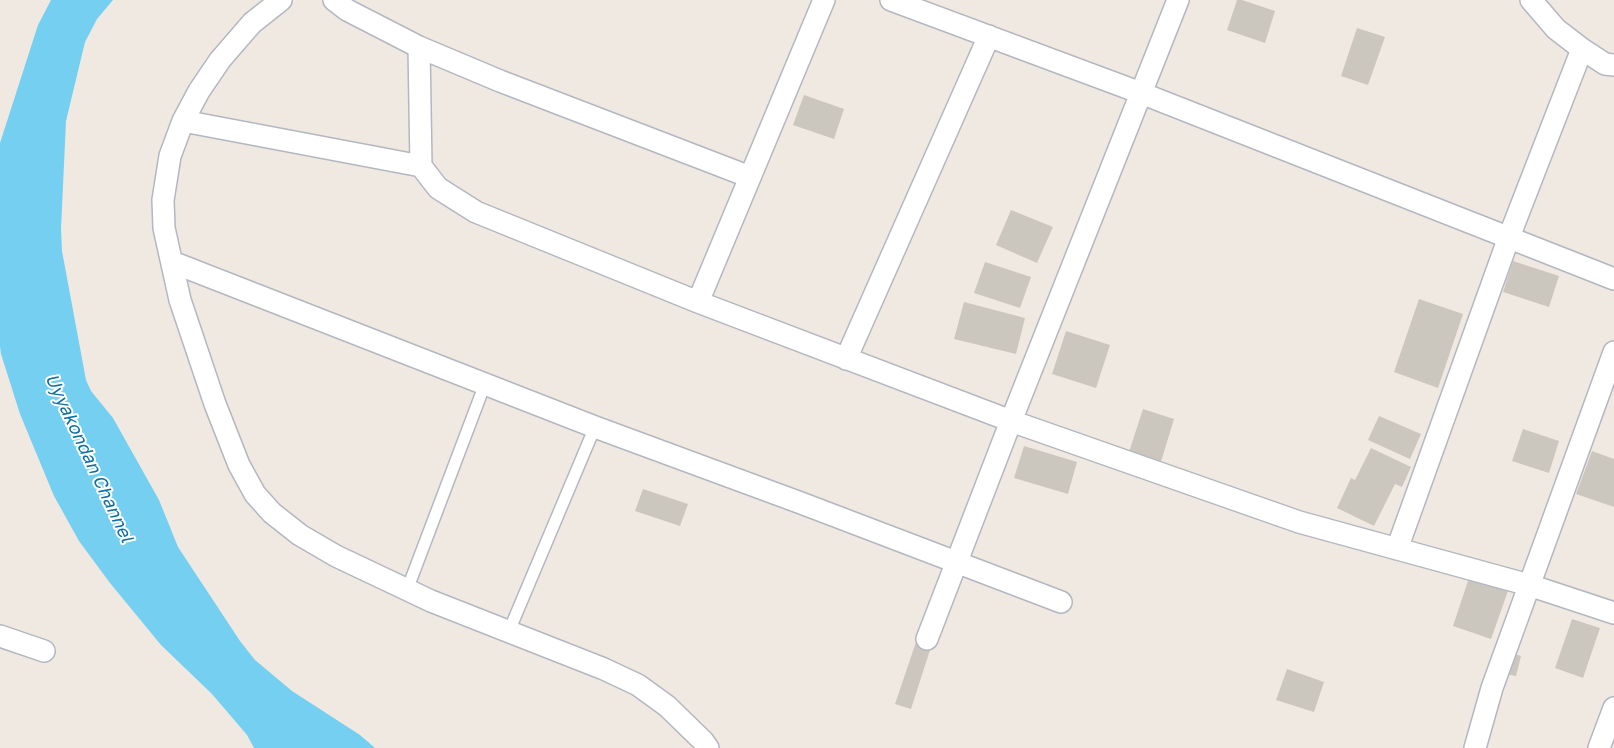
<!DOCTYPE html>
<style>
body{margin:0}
canvas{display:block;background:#efe9e1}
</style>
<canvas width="1614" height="748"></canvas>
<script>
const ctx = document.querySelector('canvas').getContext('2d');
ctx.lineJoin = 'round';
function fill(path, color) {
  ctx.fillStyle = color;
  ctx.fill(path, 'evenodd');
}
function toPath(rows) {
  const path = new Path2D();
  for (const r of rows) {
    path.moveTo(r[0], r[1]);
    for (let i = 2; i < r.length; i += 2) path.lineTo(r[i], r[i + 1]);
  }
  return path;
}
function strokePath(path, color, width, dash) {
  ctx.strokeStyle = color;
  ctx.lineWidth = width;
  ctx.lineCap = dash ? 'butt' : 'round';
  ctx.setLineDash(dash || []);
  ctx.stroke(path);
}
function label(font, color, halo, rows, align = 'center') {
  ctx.font = font + ' "Golos Text",sans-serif';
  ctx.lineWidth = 4;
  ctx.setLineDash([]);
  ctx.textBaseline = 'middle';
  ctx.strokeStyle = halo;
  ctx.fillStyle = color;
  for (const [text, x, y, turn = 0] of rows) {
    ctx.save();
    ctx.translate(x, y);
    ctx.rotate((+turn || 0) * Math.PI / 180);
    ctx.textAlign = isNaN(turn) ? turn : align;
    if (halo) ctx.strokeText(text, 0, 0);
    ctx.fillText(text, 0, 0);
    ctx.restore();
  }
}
fill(toPath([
 [51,0,113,0,97,19,85,42,66,121,61,229,62,251,86,380,91,391,113,418,159,500,178,547,240,641,255,660,292,691,360,735,375,748,254,748,247,735,212,694,161,645,110,583,79,541,54,496,20,414,1,354,0,346,0,143,38,25]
]), '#75cff0');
fill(toPath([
 [1237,0,1242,0,1275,11,1265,43,1227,30],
 [1357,28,1385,37,1368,85,1341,76],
 [804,95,844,109,834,139,793,125],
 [1011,210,1053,227,1037,263,996,245],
 [1513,261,1559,276,1549,307,1503,292],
 [985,262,1031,277,1020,308,974,293],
 [1419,299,1463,314,1438,388,1394,372],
 [964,302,1025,318,1016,354,954,339],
 [1066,331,1110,345,1096,388,1052,374],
 [1143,409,1174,419,1160,465,1128,455],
 [1379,416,1421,434,1410,459,1368,440],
 [1523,429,1559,441,1549,473,1512,461],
 [1024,446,1077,462,1068,494,1014,478],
 [1371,448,1411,467,1402,487,1395,484,1374,526,1337,508,1351,478,1355,480],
 [1592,451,1614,459,1614,507,1576,494],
 [643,489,688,504,680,526,635,511],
 [1470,575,1509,588,1491,639,1453,626],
 [1572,619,1600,628,1583,678,1555,668],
 [916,642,931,647,911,709,895,704],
 [1511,653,1521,656,1516,676,1506,674],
 [1287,669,1324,682,1314,712,1276,700]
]), '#cbc7bf');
const service = toPath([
 [407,590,485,384],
 [509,631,595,427]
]);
const minor = toPath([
 [281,0,252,23,220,60,199,91,183,121,170,156,163,200,164,228,180,300,215,404,239,465,255,494,272,513,300,535,336,556,431,601,604,669,638,685,667,706,703,741,708,748],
 [334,0,347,10,419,47,500,81,750,177],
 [891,0,1141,93,1614,279],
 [1531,0,1556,29,1582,49,1605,64,1614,65],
 [419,47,421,166,438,188,476,212,698,302,1011,421,1299,522,1529,585,1614,613],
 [183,121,421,166],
 [172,262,595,427,801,503,1061,602],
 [698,302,824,0],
 [846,359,989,36],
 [1397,549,1509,237,1582,49],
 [0,636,44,651],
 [927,639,1011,421,1178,0],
 [1475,748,1492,688,1614,352],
 [1599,748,1614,708]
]);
strokePath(service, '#b4b7c1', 14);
strokePath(minor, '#b4b7c1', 24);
strokePath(service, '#fff', 11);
strokePath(minor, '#fff', 21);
label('italic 18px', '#0d6fa3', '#fff', [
 ["Uyyakondan Channel",89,458,65]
]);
</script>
